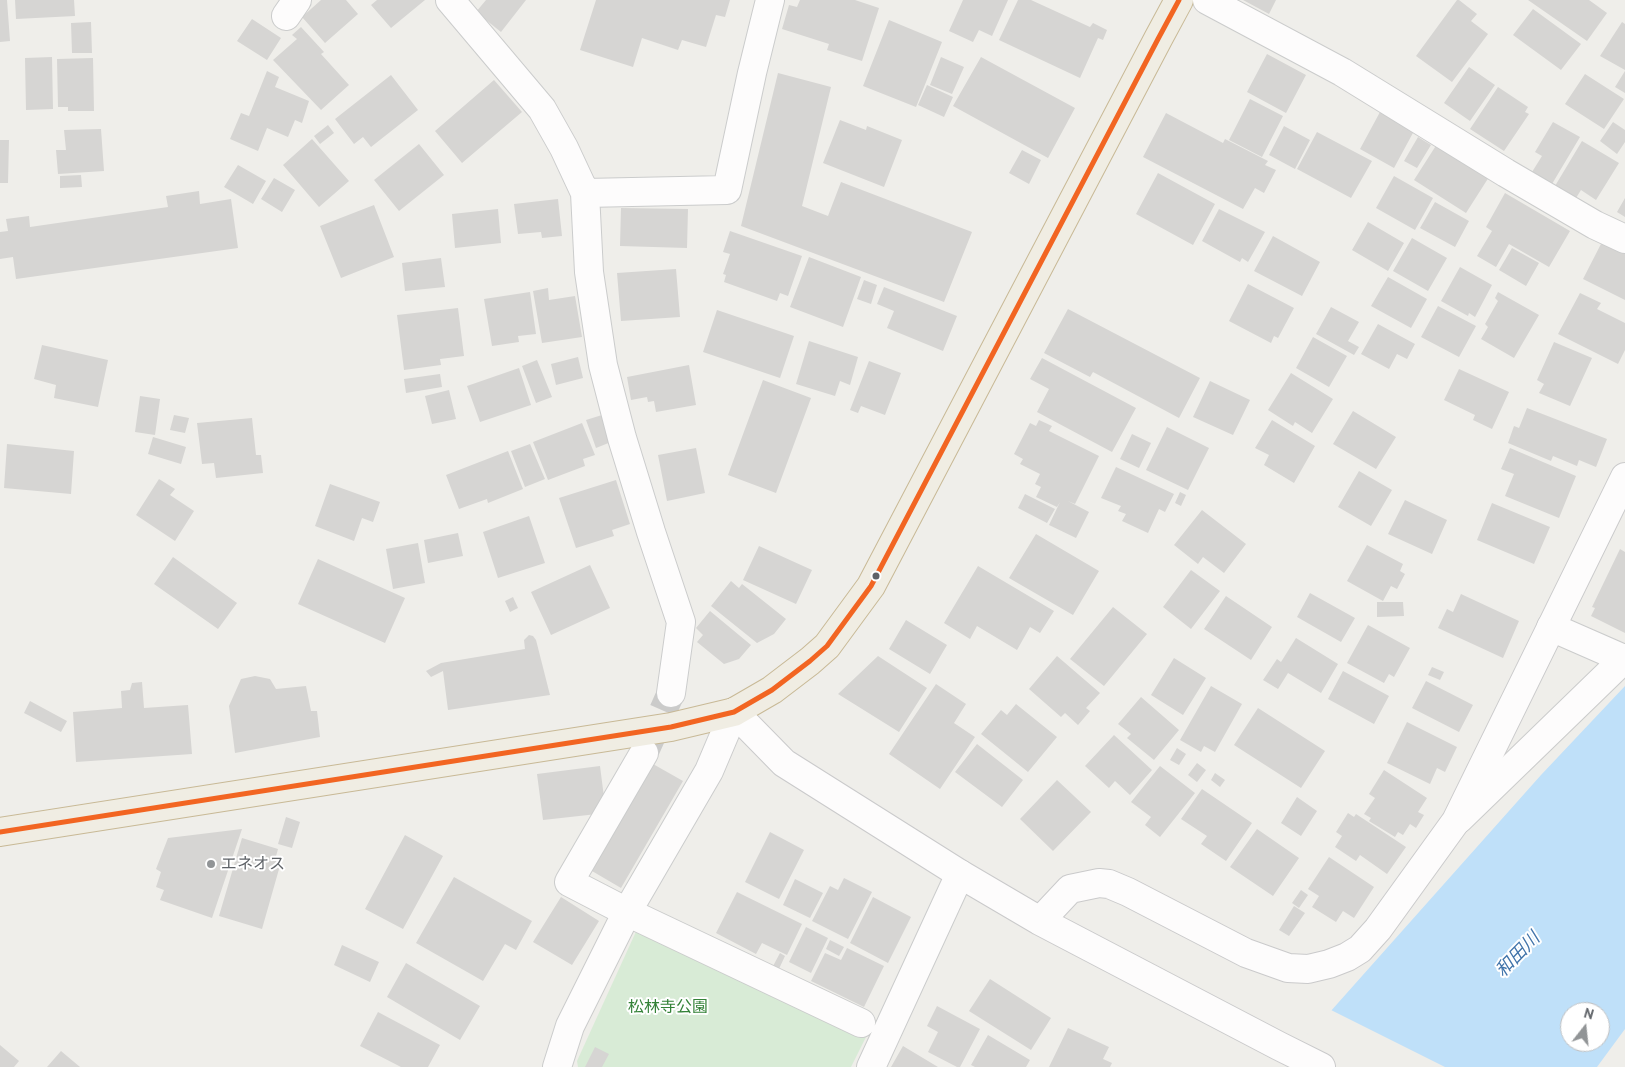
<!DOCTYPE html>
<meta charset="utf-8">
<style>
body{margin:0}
#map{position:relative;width:1625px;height:1067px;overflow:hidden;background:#efeeea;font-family:"PT Sans",sans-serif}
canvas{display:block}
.north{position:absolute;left:1560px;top:1002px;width:50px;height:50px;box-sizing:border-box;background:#fff;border:1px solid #bfc1c3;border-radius:50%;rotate:16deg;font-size:14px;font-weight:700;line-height:20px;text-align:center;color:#5f6368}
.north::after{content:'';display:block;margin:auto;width:18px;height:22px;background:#919496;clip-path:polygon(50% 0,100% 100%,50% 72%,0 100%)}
</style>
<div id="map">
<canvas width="1625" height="1067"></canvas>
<div class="north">N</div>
</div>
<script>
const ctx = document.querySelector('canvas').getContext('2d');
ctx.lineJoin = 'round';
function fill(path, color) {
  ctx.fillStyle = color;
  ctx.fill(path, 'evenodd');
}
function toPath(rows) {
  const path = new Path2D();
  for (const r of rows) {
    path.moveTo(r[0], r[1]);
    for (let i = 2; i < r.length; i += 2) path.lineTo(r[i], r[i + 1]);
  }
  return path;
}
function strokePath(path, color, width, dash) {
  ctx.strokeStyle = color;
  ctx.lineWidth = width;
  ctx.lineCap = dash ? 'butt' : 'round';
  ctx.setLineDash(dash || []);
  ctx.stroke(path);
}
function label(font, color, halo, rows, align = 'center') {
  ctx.font = font + ' "PT Sans","Noto Sans JP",sans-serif';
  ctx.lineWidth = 4;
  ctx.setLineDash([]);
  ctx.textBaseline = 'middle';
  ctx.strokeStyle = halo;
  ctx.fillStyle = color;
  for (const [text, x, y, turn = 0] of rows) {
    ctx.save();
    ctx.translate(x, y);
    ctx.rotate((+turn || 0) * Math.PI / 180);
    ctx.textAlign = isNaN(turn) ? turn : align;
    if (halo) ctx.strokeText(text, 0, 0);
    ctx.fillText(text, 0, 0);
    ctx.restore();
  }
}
fill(toPath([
 [639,925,866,1037,851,1067,578,1067,577,1061]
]), '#d8ebd6');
fill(toPath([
 [1625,686,1625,1029,1597,1067,1281,1067,1541,775],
 [1570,1012,1600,1012,1600,1042,1570,1042]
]), '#bfe0f9');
fill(toPath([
 [1329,1009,1445,1067,1279,1067]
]), '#efeeea');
fill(toPath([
 [0,0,7,0,10,41,0,42],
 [15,0,74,0,75,16,16,19],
 [321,0,346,0,358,14,325,43,302,17],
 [377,0,425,0,391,28,371,5],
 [486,0,526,0,501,32,476,12],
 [596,0,730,0,725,17,716,15,706,47,682,40,678,50,642,38,633,67,580,50],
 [800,0,855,0,879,8,862,61,827,50,829,44,782,29,789,5,797,7],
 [963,0,1008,0,992,36,979,30,973,42,949,31],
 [1018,0,1031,0,1090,27,1093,23,1107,30,1103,40,1098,38,1080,78,999,40],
 [1243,0,1276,0,1269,14],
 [1457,0,1459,0,1477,14,1471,21,1488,34,1452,82,1416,56],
 [1528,0,1589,0,1607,13,1587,41],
 [1533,9,1581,44,1561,70,1513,35],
 [252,19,281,38,267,60,237,41],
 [889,20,942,42,916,107,863,86],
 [91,22,92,53,72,53,71,23],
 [1622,22,1625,24,1625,70,1600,56],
 [301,27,324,52,321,54,349,85,321,110,273,60,297,39,292,35],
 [1267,54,1306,75,1286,113,1247,92],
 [52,57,53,109,26,110,25,58],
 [941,57,964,67,952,94,930,85],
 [981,57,1075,108,1048,158,953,106],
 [93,58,94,111,68,111,68,107,58,107,57,59],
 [1469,67,1495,85,1470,121,1444,103],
 [267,71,279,77,275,87,309,101,302,123,295,120,288,137,267,128,258,151,230,139,241,113,249,116],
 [1625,71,1625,93,1615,87],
 [778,73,831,87,802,206,828,216,841,182,972,232,944,302,741,226],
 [1585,74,1624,99,1604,129,1565,104],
 [391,75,418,110,371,147,363,137,354,144,335,119],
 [494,80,522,112,462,163,435,131],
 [927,85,953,97,944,117,918,105],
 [1498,87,1528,107,1525,112,1529,114,1504,151,1470,129],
 [1250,99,1283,116,1262,157,1229,140],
 [1380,112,1414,131,1394,168,1360,149],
 [1166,113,1223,143,1225,139,1268,161,1265,165,1276,170,1264,193,1255,188,1243,209,1143,157],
 [840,120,866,130,867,126,902,140,884,187,823,163],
 [1553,122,1580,137,1552,184,1532,172,1542,156,1535,152],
 [1613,122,1625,130,1625,142,1617,154,1600,141],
 [328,125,334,133,320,144,314,136],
 [1284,126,1310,140,1295,169,1269,155],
 [101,129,104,171,58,174,56,150,66,150,64,130],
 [1317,132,1372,161,1351,198,1297,169],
 [1418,137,1431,145,1417,168,1404,161],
 [312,139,349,181,319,207,283,165],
 [0,140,9,140,8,183,0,183],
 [1582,141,1619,163,1596,200,1581,190,1576,198,1555,186],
 [419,144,444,175,399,211,374,180],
 [1437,144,1489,177,1466,213,1414,180],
 [1022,150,1041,160,1029,184,1009,173],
 [238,165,266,181,253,204,224,187],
 [1158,173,1215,204,1193,245,1136,214],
 [81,175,82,187,60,188,60,176],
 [1394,176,1433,198,1415,230,1376,208],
 [274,178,295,190,282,212,261,199],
 [199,191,200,204,231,199,238,248,16,279,13,257,0,259,0,232,8,231,6,219,29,216,30,227,168,207,166,196],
 [1505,193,1570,231,1549,267,1509,244,1496,267,1477,256,1492,231,1486,227],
 [1625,198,1625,217,1617,212],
 [558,199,562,236,542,238,541,232,518,234,514,204],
 [1435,202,1469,221,1455,247,1420,228],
 [374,205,394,257,341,278,320,226],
 [621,208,688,209,687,248,620,246],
 [498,209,501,243,455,248,452,214],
 [1219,209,1265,232,1248,262,1242,258,1240,262,1202,241],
 [1368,222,1404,243,1388,271,1352,250],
 [730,231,802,256,788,296,780,293,777,301,724,282,726,275,723,274,730,254,723,252],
 [1273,236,1320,262,1302,296,1254,271],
 [1412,238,1447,258,1428,291,1393,271],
 [1602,242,1625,253,1625,300,1583,279],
 [1512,248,1539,263,1526,286,1499,270],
 [809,257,861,277,843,327,790,307],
 [441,258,445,287,405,291,402,263],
 [1460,267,1492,285,1475,317,1469,313,1468,316,1441,301],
 [676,269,680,317,621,321,617,273],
 [1388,277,1427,299,1411,328,1371,306],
 [864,280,877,285,871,304,857,299],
 [1248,284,1294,308,1278,338,1274,336,1271,343,1229,321],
 [884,287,957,316,943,351,887,328,894,311,877,304],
 [548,288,549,300,575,296,582,337,542,343,533,291],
 [530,292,536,334,518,336,519,342,492,346,484,299],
 [1498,292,1539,315,1514,358,1481,339,1488,327,1485,324,1498,301,1495,298],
 [1580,293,1601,303,1597,309,1625,323,1625,350,1618,364,1558,334],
 [1438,306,1476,326,1459,357,1421,337],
 [1331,307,1359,322,1348,341,1359,347,1354,355,1316,334],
 [458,308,464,356,440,359,441,365,404,370,397,315],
 [1068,309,1200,378,1179,418,1093,372,1090,377,1044,353],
 [717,310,794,336,780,378,703,352],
 [1378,324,1415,344,1407,359,1397,354,1389,369,1361,354],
 [1313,337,1347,356,1329,387,1296,368],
 [809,341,858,357,850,385,840,381,835,396,796,384],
 [1554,342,1592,358,1570,406,1539,393,1544,384,1537,380],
 [42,345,108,360,98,407,54,398,56,385,34,379],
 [578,357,583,378,556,385,551,364],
 [1042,358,1136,408,1112,452,1037,412,1049,389,1030,379],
 [537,360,552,397,536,403,522,366],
 [869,361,901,373,885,415,861,406,858,413,850,410],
 [689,365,696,405,656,412,654,401,648,402,647,397,631,400,627,377],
 [519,368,531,405,480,422,467,386],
 [1459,369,1509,392,1492,429,1473,420,1475,415,1444,400],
 [1291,373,1333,399,1312,433,1295,422,1293,426,1268,410],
 [440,374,442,387,406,393,404,379],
 [763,380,811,398,776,493,728,475],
 [1210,381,1250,400,1233,435,1193,417],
 [449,390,456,419,432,424,425,396],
 [140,396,160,399,155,435,135,432],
 [1527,408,1607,439,1596,467,1579,460,1577,466,1553,456,1551,461,1508,443,1514,426,1519,428],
 [1353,411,1396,437,1376,469,1333,444],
 [174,415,189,418,185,433,170,430],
 [602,415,611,442,596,448,586,420],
 [252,418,256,455,261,455,263,473,216,478,214,463,202,464,197,423],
 [1039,420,1052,426,1049,431,1099,456,1075,504,1068,501,1089,512,1076,538,1049,525,1060,502,1057,507,1036,497,1041,487,1035,484,1040,474,1020,464,1023,459,1014,454,1030,423,1036,426],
 [1272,420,1315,446,1294,483,1264,465,1269,455,1255,448],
 [582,423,595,455,583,459,585,466,548,480,533,442],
 [1167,427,1209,448,1188,490,1146,470],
 [1132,434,1151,443,1139,468,1120,459],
 [153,437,186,447,181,464,148,454],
 [7,444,74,451,71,494,4,488],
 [530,444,545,479,525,487,511,451],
 [696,448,705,493,667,501,658,455],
 [1510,448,1576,476,1559,518,1505,496,1514,474,1501,469],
 [508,451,523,489,488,503,487,499,459,509,446,475],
 [1116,467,1174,494,1165,512,1159,509,1148,533,1122,521,1126,514,1118,511,1121,506,1101,498],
 [1359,471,1392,490,1371,526,1338,507],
 [159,479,175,489,170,495,194,511,175,541,136,515],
 [616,480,630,524,612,530,614,536,576,548,559,498],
 [330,484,380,502,373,522,362,518,354,541,315,526],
 [1180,492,1186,495,1181,506,1175,503],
 [1025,494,1055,509,1047,523,1018,508],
 [1405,500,1447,520,1432,554,1388,534],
 [1492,503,1550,527,1534,564,1477,540],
 [1202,510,1246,544,1224,573,1203,557,1198,564,1174,545],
 [529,516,545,563,498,578,483,532],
 [458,533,463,556,428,563,424,540],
 [1036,534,1099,571,1073,615,1009,578],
 [418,543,425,583,393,589,386,549],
 [1367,545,1403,564,1400,571,1405,574,1397,589,1391,586,1383,601,1347,581],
 [759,546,812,570,796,604,743,580],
 [1620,549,1625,552,1625,633,1591,616,1595,608,1592,607],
 [173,557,237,603,218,629,154,584],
 [318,559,405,598,385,643,298,604],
 [590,565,610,608,551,635,531,592],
 [978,566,1054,611,1040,633,1030,627,1017,650,977,626,970,639,944,623],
 [1191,570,1220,591,1191,629,1163,607],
 [731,581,739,588,742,584,786,619,774,634,757,643,711,606],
 [1310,593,1355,618,1341,642,1297,617],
 [1461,594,1519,621,1503,658,1438,628,1447,609,1453,612],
 [1226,596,1272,627,1251,660,1204,629],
 [513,597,518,608,510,612,505,601],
 [1377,602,1403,602,1404,616,1377,617],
 [1113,607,1147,634,1104,686,1070,659],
 [710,611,751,645,739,659,724,664,697,642,703,635,696,628],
 [906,620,947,645,930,674,889,649],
 [1368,625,1410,648,1394,677,1389,674,1384,683,1347,663],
 [529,635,533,636,536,640,550,695,448,710,443,671,431,677,426,671,441,663,525,649,524,640],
 [1296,638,1338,664,1321,693,1288,673,1278,689,1263,680,1277,659,1281,662],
 [878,656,927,688,899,732,838,694],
 [1057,656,1100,693,1086,708,1090,711,1078,725,1065,713,1061,717,1029,689],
 [1174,658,1206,678,1183,715,1151,695],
 [1432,667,1444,672,1440,680,1428,675],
 [1343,671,1389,696,1374,724,1328,699],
 [255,676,270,679,276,689,306,686,311,711,317,711,320,737,235,753,229,706,241,679],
 [1426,681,1473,705,1459,732,1412,708],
 [142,682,144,708,188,705,192,754,76,762,73,712,122,708,121,691,130,690,132,683],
 [936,684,966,704,954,723,975,737,940,789,889,754],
 [1211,686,1242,704,1215,752,1204,746,1201,752,1180,740],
 [1141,697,1179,730,1154,760,1127,738,1131,734,1118,724],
 [30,701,67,721,61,732,24,713],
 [1016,704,1057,737,1028,772,981,734,1001,710,1007,715],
 [1258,708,1325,751,1301,788,1234,745],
 [1407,722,1457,747,1445,772,1437,768,1430,784,1387,763],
 [1114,735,1152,770,1130,795,1115,781,1109,788,1085,766],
 [977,744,1023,780,1002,807,955,772],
 [1177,748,1186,754,1179,765,1170,760],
 [1197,763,1206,770,1197,782,1188,775],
 [653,764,683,781,621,888,592,871],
 [600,766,606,813,543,820,537,774],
 [1160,766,1195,793,1160,837,1145,825,1151,817,1131,802],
 [1384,770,1427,798,1418,812,1424,815,1416,828,1410,824,1403,835,1398,832,1395,837,1369,821,1371,818,1364,814,1375,798,1369,794],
 [1215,773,1225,780,1220,787,1211,780],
 [1057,780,1091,812,1053,851,1020,819],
 [1202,789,1252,823,1226,861,1201,844,1207,836,1181,819],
 [1297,797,1317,811,1301,836,1281,823],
 [1348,813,1354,817,1356,814,1406,847,1387,874,1360,855,1356,861,1335,847,1342,836,1336,832],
 [286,817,300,822,292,848,278,844],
 [242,829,212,918,160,900,164,890,156,887,161,872,156,869,168,838],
 [1257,829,1299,858,1273,896,1230,867],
 [770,832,804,850,779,899,745,882],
 [405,835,443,856,403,929,365,909],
 [242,838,278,849,275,860,281,862,262,929,219,916],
 [1329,857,1374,887,1354,918,1343,911,1336,922,1312,907,1319,896,1308,889],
 [454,877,532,921,516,950,505,944,483,981,416,943],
 [844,878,872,892,848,939,812,921,830,886,838,890],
 [795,879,823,893,810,918,783,905],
 [1301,890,1308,895,1299,908,1292,903],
 [737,892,802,924,787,955,762,943,756,954,716,933],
 [561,897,599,921,572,965,533,942],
 [873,897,911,917,888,963,850,943],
 [1294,906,1305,913,1289,936,1279,930],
 [806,927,828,938,811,973,789,962],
 [830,940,844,947,839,956,826,949],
 [342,945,379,962,370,982,334,965],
 [847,948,884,966,864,1007,811,981,825,953,841,960],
 [780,953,785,956,778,971,772,968],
 [406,963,480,1006,460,1040,387,997],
 [990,979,1051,1018,1031,1050,969,1011],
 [937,1006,980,1029,960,1067,957,1067,928,1052,938,1032,927,1026],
 [378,1012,440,1045,428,1067,401,1067,360,1046],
 [1068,1028,1109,1047,1103,1059,1112,1063,1110,1067,1049,1067],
 [988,1035,1030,1060,1026,1067,975,1067,971,1065],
 [0,1045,19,1061,14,1067,0,1067],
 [903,1046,938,1067,891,1067],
 [595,1047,609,1054,602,1067,585,1067],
 [61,1051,80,1067,47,1067]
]), '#d6d5d3');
strokePath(toPath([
 [646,749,671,693]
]), '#cbcbca', 28, [28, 14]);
const street = toPath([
 [450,0,542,109,564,148,585,193,589,272,603,365,622,438,651,532,681,622,671,693],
 [1207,0,1342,72,1506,173,1595,225,1625,239],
 [286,16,297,0],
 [585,193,727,190,752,73,770,0],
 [1551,627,1624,659],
 [644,753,569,882,627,912,861,1023],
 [1459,819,1625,658],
 [557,1067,570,1026,627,912,709,771,734,712],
 [871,1067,960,874]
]);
const secondary = toPath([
 [734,712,784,763,960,874,1040,921,1279,1046,1321,1067],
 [1040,921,1070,889,1099,883,1109,884,1128,892,1246,953,1288,968,1308,969,1329,964,1347,957,1360,949,1378,929,1456,821,1625,477]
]);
const highway = toPath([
 [0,832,671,727,734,712,772,690,810,661,827,646,871,586,1158,39,1179,0]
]);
strokePath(street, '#cbcccc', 30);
strokePath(secondary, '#cacacb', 30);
strokePath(highway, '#c8b996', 30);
strokePath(street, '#fdfcfc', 28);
strokePath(secondary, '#fdfcfc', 28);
strokePath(highway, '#f0ede3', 28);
strokePath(toPath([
 [0,832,671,727,734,712,772,690,810,661,827,646,871,586,1158,39,1179,0]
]), '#f26522', 5);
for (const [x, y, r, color] of [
 [876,576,4.5,"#5f6368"],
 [211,864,5,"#919496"]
]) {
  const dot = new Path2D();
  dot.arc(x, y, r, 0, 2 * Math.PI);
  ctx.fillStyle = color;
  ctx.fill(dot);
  strokePath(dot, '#fff', 2);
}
label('16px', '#5f6368', '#fff', [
 ["エネオス",221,864]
], 'left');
label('16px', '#348238', '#fff', [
 ["松林寺公園",668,1007]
]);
label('italic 18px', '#4174aa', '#fff', [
 ["和田川",1518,955,-46]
]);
</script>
